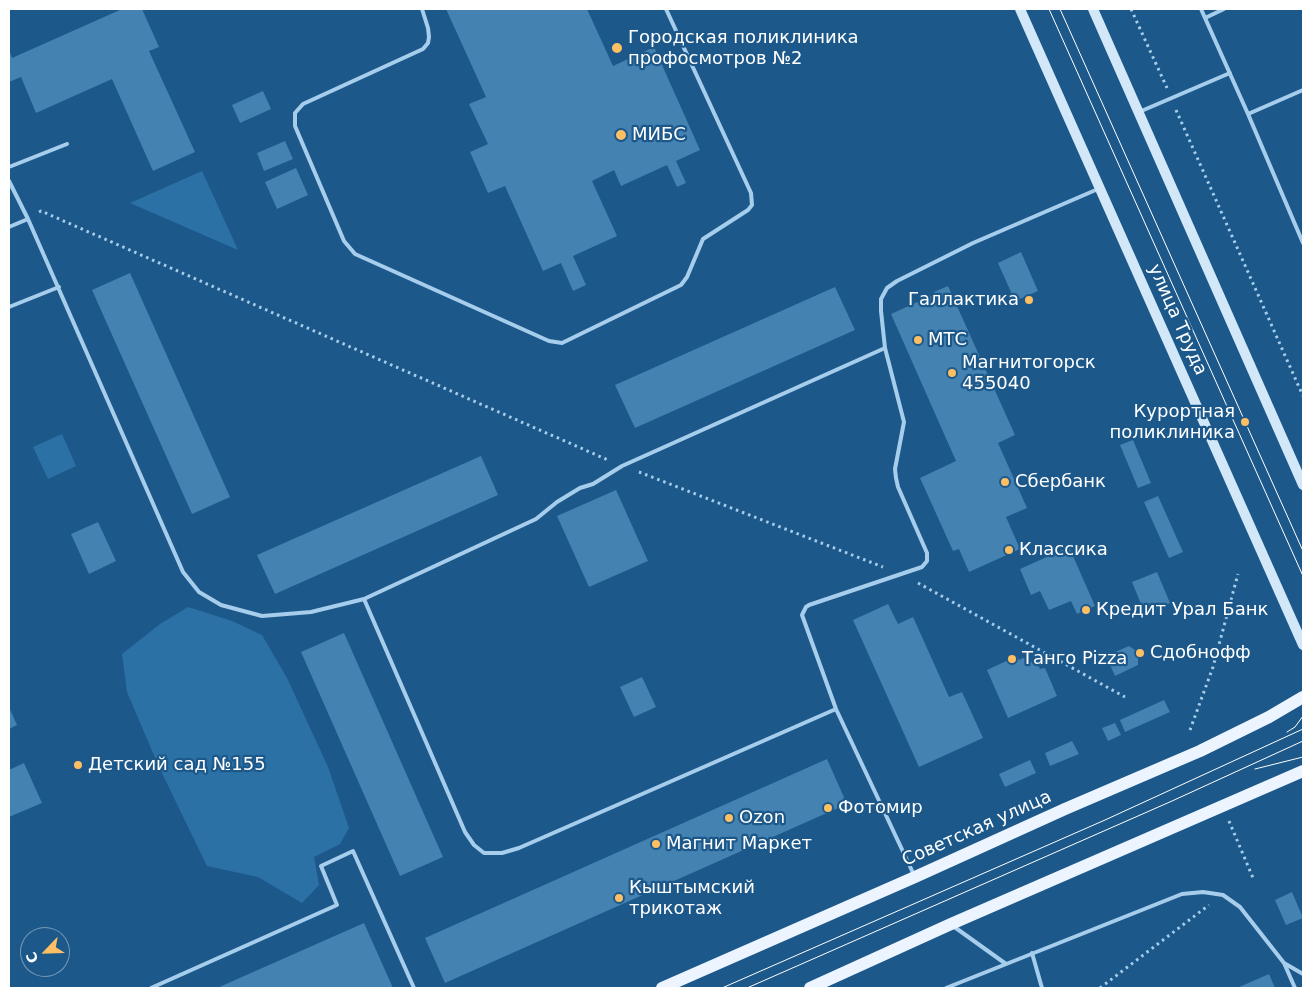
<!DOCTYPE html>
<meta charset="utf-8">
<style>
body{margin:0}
#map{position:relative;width:1312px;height:997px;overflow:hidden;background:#1c588a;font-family:"DejaVu Sans",sans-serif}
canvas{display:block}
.frame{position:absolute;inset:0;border:10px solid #fff;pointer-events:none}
.north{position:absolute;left:20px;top:927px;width:50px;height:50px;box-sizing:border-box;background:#1c588a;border:1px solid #779bb9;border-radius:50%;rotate:246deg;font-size:14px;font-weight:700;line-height:20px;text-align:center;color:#fff}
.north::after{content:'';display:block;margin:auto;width:18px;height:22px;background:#fdbf63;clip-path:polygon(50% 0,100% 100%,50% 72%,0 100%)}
</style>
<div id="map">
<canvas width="1312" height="997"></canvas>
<div class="frame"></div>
<div class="north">С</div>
</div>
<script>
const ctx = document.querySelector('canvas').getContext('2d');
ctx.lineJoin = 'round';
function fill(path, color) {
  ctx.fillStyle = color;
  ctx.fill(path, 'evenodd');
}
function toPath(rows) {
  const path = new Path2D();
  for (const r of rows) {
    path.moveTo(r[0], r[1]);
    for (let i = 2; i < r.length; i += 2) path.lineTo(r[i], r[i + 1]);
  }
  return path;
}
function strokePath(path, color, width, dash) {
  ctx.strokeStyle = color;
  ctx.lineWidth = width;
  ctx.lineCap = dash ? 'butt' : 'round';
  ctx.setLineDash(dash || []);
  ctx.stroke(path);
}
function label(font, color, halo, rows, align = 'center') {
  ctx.font = font + ' "DejaVu Sans",sans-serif';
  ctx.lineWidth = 4.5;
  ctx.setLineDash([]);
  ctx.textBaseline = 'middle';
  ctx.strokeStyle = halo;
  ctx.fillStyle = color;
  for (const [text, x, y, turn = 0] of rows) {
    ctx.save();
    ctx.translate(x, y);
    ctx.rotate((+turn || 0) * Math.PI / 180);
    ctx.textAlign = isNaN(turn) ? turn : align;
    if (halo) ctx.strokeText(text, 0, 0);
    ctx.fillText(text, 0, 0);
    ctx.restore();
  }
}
fill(toPath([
 [202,171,238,250,130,203],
 [62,434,76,466,48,479,33,447],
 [188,607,232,621,262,635,287,678,328,767,349,828,340,844,314,857,319,885,302,903,258,877,207,866,159,767,127,692,122,654,160,624]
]), '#2c71a6');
fill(toPath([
 [122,9,142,9,159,47,149,51,195,152,153,171,112,79,36,113,21,77,9,82,9,50,12,58],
 [446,9,587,9,613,66,654,47,700,150,676,161,686,183,677,187,667,165,621,186,614,170,592,181,617,236,573,256,586,285,573,291,561,263,543,271,505,186,488,193,470,152,488,144,469,104,486,97],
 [263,91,271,109,240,123,232,105],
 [285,141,293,159,264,171,257,153],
 [296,168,308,195,277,209,265,182],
 [1021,252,1038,291,1015,301,998,263],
 [130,273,230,497,192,514,92,290],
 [948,286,1015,435,998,443,1027,508,1006,517,1020,549,969,572,959,549,953,551,920,478,956,461,891,314,935,294,934,292],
 [835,287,855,330,635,428,615,385],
 [1133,440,1151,483,1138,488,1120,445],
 [481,456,498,495,275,594,257,555],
 [616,490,648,561,589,587,557,516],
 [1158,496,1183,552,1169,558,1144,502],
 [98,522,116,561,89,574,71,534],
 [1069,547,1095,606,1077,614,1071,601,1049,610,1040,591,1031,595,1020,569],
 [1157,572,1170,603,1145,614,1132,582],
 [888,604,898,624,913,617,949,697,962,692,983,738,919,767,853,620],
 [344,633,443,857,400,876,301,652],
 [1129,646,1135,650,1139,649,1143,656,1138,658,1138,665,1115,676,1106,656],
 [1017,656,1019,660,1023,658,1038,665,1040,669,1045,668,1057,696,1008,718,987,670],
 [642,677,656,707,634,717,620,687],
 [1164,700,1170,712,1125,732,1120,720],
 [9,707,17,725,9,729],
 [1115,723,1121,735,1108,741,1102,728],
 [1072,741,1079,754,1050,766,1045,753],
 [827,759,847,804,445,983,425,938],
 [1030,760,1036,773,1005,787,999,774],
 [24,763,42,803,9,817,9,770],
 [1292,892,1303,918,1286,925,1275,900],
 [364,923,393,988,217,988],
 [1269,974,1275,988,1237,988]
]), '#4482b2');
strokePath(toPath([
 [1131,9,1167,88],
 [1176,110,1303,396],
 [39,212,41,211,608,460],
 [639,472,883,567],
 [918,583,1125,697],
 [1190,730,1213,667,1238,574],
 [1229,821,1253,878],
 [1100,988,1209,905]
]), '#a6ceec', 3, [2.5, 4]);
strokePath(toPath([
 [422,9,428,28,429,37,428,43,423,49,303,104,295,113,295,126,344,241,355,254,549,341,562,343,681,285,687,277,703,239,748,210,752,205,751,193,666,9],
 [1201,9,1248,114,1303,90],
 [1205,18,1224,9],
 [1139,112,1230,73],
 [1248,114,1303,243],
 [9,167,67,144],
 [9,181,28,219,9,227],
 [28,219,183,572,199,592,221,605,262,616,311,612,364,599,536,519,557,502,580,488,593,484,622,466,885,348,881,311,881,299,887,288,897,281,973,243,1098,189],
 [9,307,59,287],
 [885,348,904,422,895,469,896,478,898,487,927,553,927,561,922,567,809,605,806,607,802,615,836,709,914,875],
 [364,599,465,832,474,845,484,853,502,853,519,848,836,709],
 [953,926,1006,964],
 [1032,953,1042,988],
 [1284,963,1295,988],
 [151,988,337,905,321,866,353,851,414,988],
 [946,988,1182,894,1203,892,1223,895,1240,907,1284,963,1303,974]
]), '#a6ceec', 4);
strokePath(toPath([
 [1020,9,1303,645],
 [1093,9,1303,485]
]), '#d2e8f9', 10);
strokePath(toPath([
 [662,988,915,877,1065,809,1200,751,1269,717,1303,697],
 [810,988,951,924,1303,771]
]), '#ecf5ff', 12);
strokePath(toPath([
 [1049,9,1303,576],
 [1060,9,1303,551],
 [1287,732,1295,727,1303,716],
 [1255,769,1303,757],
 [722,988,1105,820,1303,729],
 [747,988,1172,801,1303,741]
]), '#fff', 1);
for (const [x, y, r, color] of [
 [617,48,6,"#fdbf63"],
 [621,135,6,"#fdbf63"],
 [1029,300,5,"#fdbf63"],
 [918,340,5,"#fdbf63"],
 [952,373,5,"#fdbf63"],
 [1245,422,5,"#fdbf63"],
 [1005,482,5,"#fdbf63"],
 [1009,550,5,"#fdbf63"],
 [1086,610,5,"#fdbf63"],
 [1140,653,5,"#fdbf63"],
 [1012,659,5,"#fdbf63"],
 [78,765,5,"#fdbf63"],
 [828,808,5,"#fdbf63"],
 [729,818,5,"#fdbf63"],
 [656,844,5,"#fdbf63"],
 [619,898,5,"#fdbf63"]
]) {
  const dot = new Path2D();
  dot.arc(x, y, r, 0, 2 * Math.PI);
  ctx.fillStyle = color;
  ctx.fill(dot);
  strokePath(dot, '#1c588a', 2);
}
label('18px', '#fff', '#1c588a', [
 ["Городская поликлиника",628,38],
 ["профосмотров №2",628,59],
 ["МИБС",632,135],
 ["Галлактика",1019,300,"right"],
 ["МТС",928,340],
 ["Магнитогорск",962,363],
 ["455040",962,384],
 ["Курортная",1235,412,"right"],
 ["поликлиника",1235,433,"right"],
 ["Сбербанк",1015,482],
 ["Классика",1019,550],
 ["Кредит Урал Банк",1096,610],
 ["Сдобнофф",1150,653],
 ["Танго Pizza",1022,659],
 ["Детский сад №155",88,765],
 ["Фотомир",838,808],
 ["Ozon",739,818],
 ["Магнит Маркет",666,844],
 ["Кыштымский",629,888],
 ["трикотаж",629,909]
], 'left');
label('18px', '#fff', '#1c588a', [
 ["улица Труда",1177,320,66],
 ["Советская улица",977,829,-24]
]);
</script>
